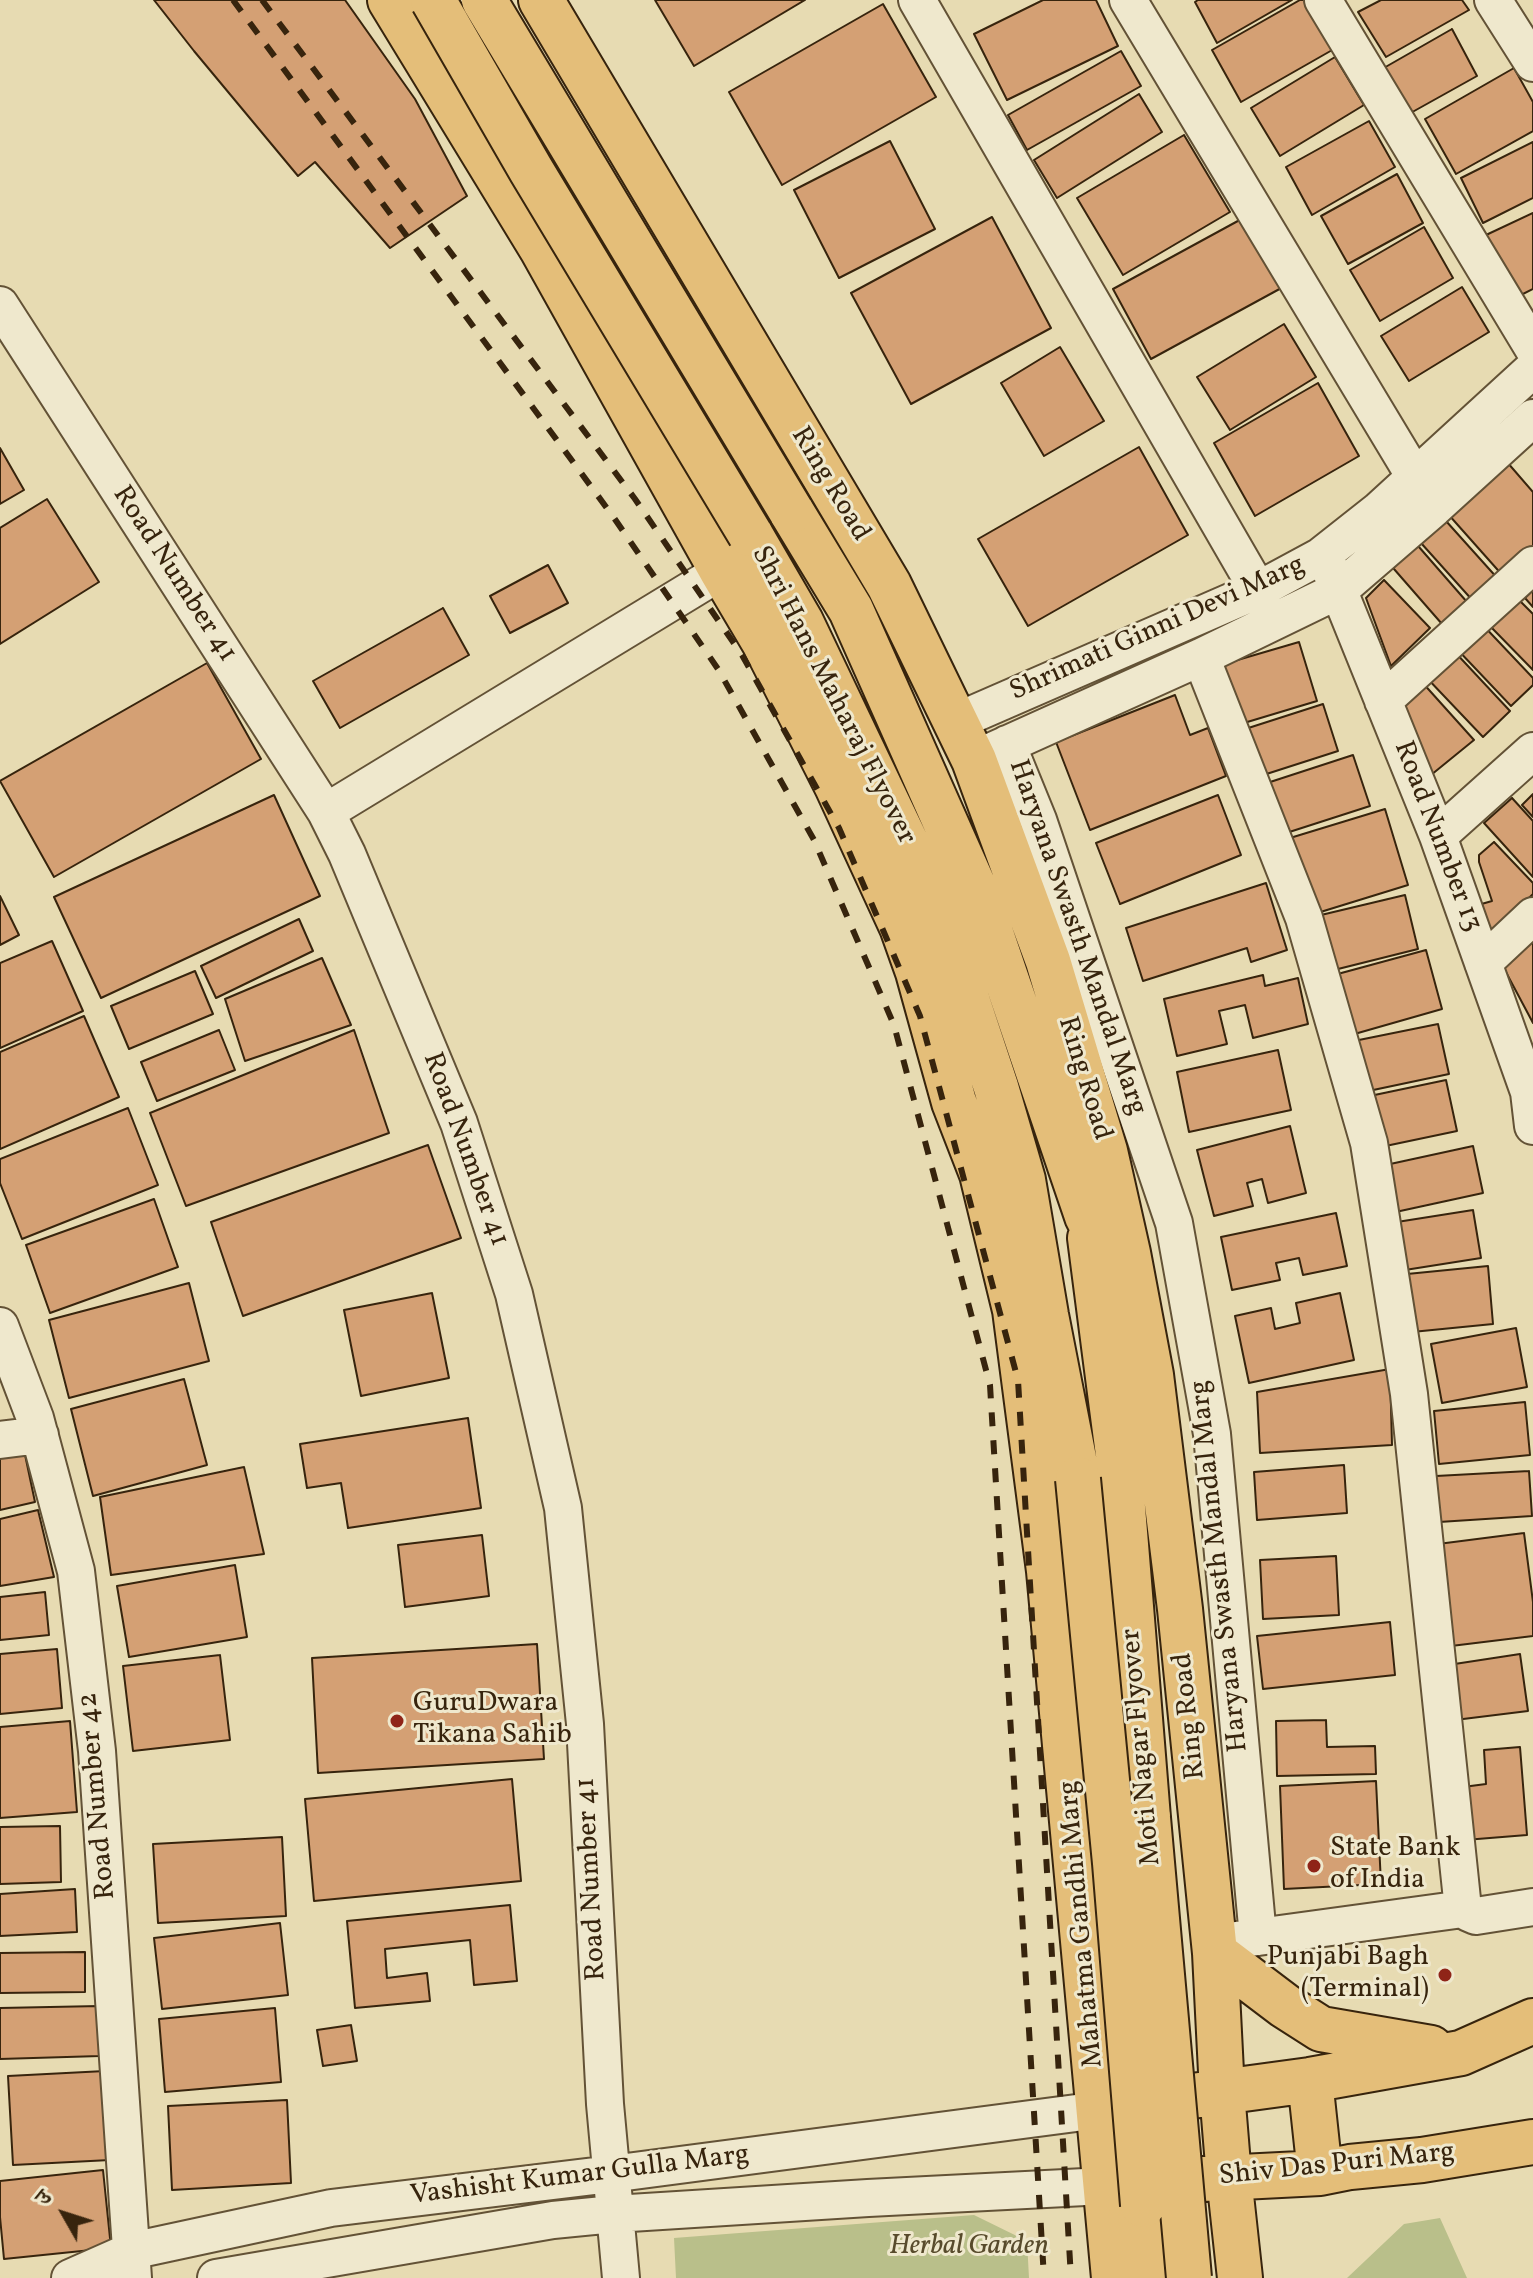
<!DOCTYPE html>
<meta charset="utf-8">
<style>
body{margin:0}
#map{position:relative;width:1533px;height:2278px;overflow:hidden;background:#e7dbb2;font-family:Vollkorn,"Noto Serif Devanagari",serif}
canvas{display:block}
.north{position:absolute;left:24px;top:2174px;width:80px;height:80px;-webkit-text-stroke:6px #efe8cd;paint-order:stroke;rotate:309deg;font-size:22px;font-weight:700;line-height:32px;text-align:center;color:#37240d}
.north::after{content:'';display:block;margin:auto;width:28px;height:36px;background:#37240d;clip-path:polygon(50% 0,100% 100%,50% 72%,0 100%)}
</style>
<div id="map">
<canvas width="1533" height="2278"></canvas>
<div class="north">उ</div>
</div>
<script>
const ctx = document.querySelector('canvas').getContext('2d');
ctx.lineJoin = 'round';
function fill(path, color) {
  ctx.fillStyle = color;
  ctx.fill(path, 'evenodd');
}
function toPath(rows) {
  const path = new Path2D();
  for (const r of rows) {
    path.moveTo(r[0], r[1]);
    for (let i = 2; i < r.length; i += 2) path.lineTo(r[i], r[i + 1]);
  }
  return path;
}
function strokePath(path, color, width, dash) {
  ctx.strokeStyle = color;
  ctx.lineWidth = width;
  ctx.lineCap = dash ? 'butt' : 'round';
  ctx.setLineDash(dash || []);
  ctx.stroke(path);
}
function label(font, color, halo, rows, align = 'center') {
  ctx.font = font + ' Vollkorn,serif';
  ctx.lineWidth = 6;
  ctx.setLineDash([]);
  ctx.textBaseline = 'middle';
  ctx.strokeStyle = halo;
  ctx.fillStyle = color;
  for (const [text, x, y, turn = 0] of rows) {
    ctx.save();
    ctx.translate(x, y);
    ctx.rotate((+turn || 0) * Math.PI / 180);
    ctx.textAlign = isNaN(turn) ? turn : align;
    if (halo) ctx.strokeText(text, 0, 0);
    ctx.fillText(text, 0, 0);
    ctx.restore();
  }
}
fill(toPath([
 [974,2215,1027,2241,1029,2278,676,2278,674,2238],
 [1440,2218,1467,2278,1347,2278,1404,2224]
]), '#b9bf8a');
const building = toPath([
 [154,0,345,0,415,99,467,196,390,248,315,162,298,176,194,51,154,0],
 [655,0,805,0,694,66,655,0],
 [1043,0,1096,0,1118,46,1007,100,974,34,1043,0],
 [1198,0,1292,0,1217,43,1195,2,1198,0],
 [1300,0,1307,0,1334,49,1241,102,1212,50,1300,0],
 [1381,0,1462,0,1469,10,1386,57,1358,12,1381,0],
 [883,4,936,97,782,185,729,92,883,4],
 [1452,29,1477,76,1407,115,1382,69,1452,29],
 [1121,51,1141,86,1027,150,1008,115,1121,51],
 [1335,57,1364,105,1280,156,1251,108,1335,57],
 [1514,68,1533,102,1533,131,1456,174,1425,119,1514,68],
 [1139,94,1162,132,1057,198,1034,160,1139,94],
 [1369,121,1395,167,1312,215,1286,167,1369,121],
 [1184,135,1230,212,1123,275,1077,198,1184,135],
 [890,141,935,229,839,278,794,190,890,141],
 [1533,142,1533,198,1483,223,1461,178,1533,142],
 [1397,174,1423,223,1348,264,1321,216,1397,174],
 [1533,213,1533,289,1515,298,1486,235,1533,213],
 [1247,216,1285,286,1151,359,1113,289,1247,216],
 [992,217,1051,328,911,404,851,293,992,217],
 [1424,227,1453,278,1380,321,1350,270,1424,227],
 [1462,287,1489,332,1409,381,1381,336,1462,287],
 [1284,324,1316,377,1230,430,1197,377,1284,324],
 [1060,347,1104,421,1044,456,1001,383,1060,347],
 [1318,383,1359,456,1255,516,1214,443,1318,383],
 [1139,447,1188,535,1028,626,978,539,1139,447],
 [0,448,24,490,0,504,0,448],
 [1507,462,1533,492,1533,551,1504,577,1448,514,1507,462],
 [47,499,99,582,0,644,0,528,47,499],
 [1446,521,1499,580,1474,602,1421,543,1446,521],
 [1412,539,1467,602,1442,624,1387,561,1412,539],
 [548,565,568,603,510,633,490,596,548,565],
 [1384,580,1430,628,1391,666,1366,598,1384,580],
 [1533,590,1533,607,1525,598,1533,590],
 [1517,598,1533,614,1533,670,1489,625,1517,598],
 [443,608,469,655,340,728,313,681,443,608],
 [1480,622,1533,678,1533,685,1511,706,1455,647,1480,622],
 [1299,642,1317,701,1234,726,1217,666,1299,642],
 [1453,650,1510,711,1483,737,1425,676,1453,650],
 [207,663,261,759,54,877,0,781,207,663],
 [1421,681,1474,740,1431,775,1400,699,1421,681],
 [1175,695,1190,735,1208,728,1226,776,1090,830,1056,742,1175,695],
 [1323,704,1338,751,1254,778,1239,731,1323,704],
 [1353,755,1370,806,1280,835,1264,784,1353,755],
 [1533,794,1533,817,1522,805,1533,794],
 [274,795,320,896,101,998,54,897,274,795],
 [1218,795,1241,855,1120,904,1096,843,1218,795],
 [1512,798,1533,821,1533,877,1484,823,1512,798],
 [1385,809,1408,885,1314,914,1290,838,1385,809],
 [1494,842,1533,883,1533,894,1488,938,1478,905,1492,901,1479,862,1479,855,1494,842],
 [1266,883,1287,950,1251,962,1247,948,1143,981,1126,928,1266,883],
 [1405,895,1418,949,1334,970,1321,915,1405,895],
 [0,896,19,935,0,945,0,896],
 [299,919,313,951,216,998,201,966,299,919],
 [1533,929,1533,1023,1500,961,1533,929],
 [52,941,83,1011,0,1048,0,963,52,941],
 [1426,950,1442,1009,1351,1035,1334,975,1426,950],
 [322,958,351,1025,245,1061,225,999,322,958],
 [195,971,213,1014,129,1049,111,1006,195,971],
 [1263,975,1265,986,1298,978,1308,1024,1253,1038,1245,1005,1219,1011,1227,1044,1177,1056,1164,999,1263,975],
 [84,1016,119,1097,0,1149,0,1052,84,1016],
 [1438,1024,1449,1074,1359,1093,1349,1042,1438,1024],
 [219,1030,235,1070,157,1101,141,1062,219,1030],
 [354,1030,389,1133,186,1206,150,1113,354,1030],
 [1278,1050,1291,1110,1189,1132,1177,1072,1278,1050],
 [1446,1080,1457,1131,1376,1148,1365,1097,1446,1080],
 [128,1108,158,1185,22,1239,0,1183,0,1159,128,1108],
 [1290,1126,1306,1193,1268,1203,1262,1179,1247,1183,1253,1206,1214,1216,1197,1150,1290,1126],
 [428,1145,461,1238,243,1316,211,1222,428,1145],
 [1473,1146,1483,1193,1391,1213,1381,1166,1473,1146],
 [154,1199,178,1267,50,1313,26,1245,154,1199],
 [1473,1210,1481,1258,1405,1270,1397,1222,1473,1210],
 [1336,1213,1347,1266,1303,1275,1299,1258,1276,1263,1280,1280,1232,1290,1221,1237,1336,1213],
 [1488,1266,1493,1324,1412,1332,1407,1274,1488,1266],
 [189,1283,209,1361,69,1398,49,1320,189,1283],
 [432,1293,449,1378,361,1396,344,1310,432,1293],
 [1340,1293,1354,1360,1249,1383,1235,1316,1271,1308,1275,1329,1300,1323,1296,1303,1340,1293],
 [1516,1328,1527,1387,1442,1403,1431,1344,1516,1328],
 [1390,1369,1392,1445,1260,1453,1257,1392,1390,1369],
 [184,1379,207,1465,93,1496,71,1409,184,1379],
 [1525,1402,1530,1455,1439,1464,1434,1411,1525,1402],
 [468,1418,481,1508,348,1528,341,1483,307,1488,300,1444,468,1418],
 [24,1450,35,1502,0,1510,0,1455,24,1450],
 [1344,1465,1347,1513,1257,1520,1254,1472,1344,1465],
 [244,1467,264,1554,111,1575,100,1497,244,1467],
 [1529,1471,1532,1516,1439,1522,1436,1476,1529,1471],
 [38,1510,54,1577,0,1586,0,1519,38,1510],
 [1524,1533,1533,1602,1533,1636,1451,1646,1438,1544,1524,1533],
 [482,1535,489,1596,405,1607,398,1545,482,1535],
 [1336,1556,1339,1615,1263,1619,1260,1560,1336,1556],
 [235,1565,247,1637,129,1657,117,1586,235,1565],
 [45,1592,49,1635,0,1640,0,1597,45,1592],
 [1390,1622,1395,1675,1263,1689,1257,1636,1390,1622],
 [537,1644,544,1759,318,1773,312,1658,537,1644],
 [57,1649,62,1708,0,1714,0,1654,57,1649],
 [1520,1654,1528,1711,1455,1720,1448,1665,1520,1654],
 [220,1655,230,1740,133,1751,123,1666,220,1655],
 [1326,1720,1327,1747,1375,1746,1376,1774,1277,1776,1276,1721,1326,1720],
 [70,1721,77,1812,0,1818,0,1727,70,1721],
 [1520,1747,1527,1835,1465,1840,1463,1787,1486,1784,1484,1750,1520,1747],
 [512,1779,521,1881,314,1901,305,1799,512,1779],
 [1376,1781,1381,1884,1284,1889,1280,1786,1376,1781],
 [60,1826,61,1882,0,1884,0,1827,60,1826],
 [282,1837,286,1916,158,1923,153,1844,282,1837],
 [75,1889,77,1932,0,1936,0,1894,75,1889],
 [510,1905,517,1981,474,1985,470,1940,385,1949,387,1978,427,1973,430,2001,355,2008,347,1921,510,1905],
 [280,1923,288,1995,162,2009,154,1938,280,1923],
 [85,1952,85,1992,0,1993,0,1953,85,1952],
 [100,2006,100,2056,0,2059,0,2008,100,2006],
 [275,2008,281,2082,165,2092,159,2019,275,2008],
 [351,2025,357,2061,323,2066,317,2030,351,2025],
 [105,2071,110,2160,13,2165,8,2076,105,2071],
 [287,2100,291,2183,172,2190,168,2106,287,2100],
 [103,2170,111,2248,4,2259,0,2217,0,2181,103,2170]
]);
fill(building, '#d4a074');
strokePath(building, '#37240d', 2);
const minor = toPath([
 [917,0,1258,590],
 [1128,0,1415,477],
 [1323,0,1533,348],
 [1493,0,1533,63],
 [0,305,326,812,347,854,459,1123,514,1294,563,1508,585,1724,605,2104,621,2278],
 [1330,569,1438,836,1529,1092,1533,1126],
 [1201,657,1304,918,1369,1143,1409,1394,1463,1909],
 [1383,701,1533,565],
 [955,722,1258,590,1321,556,1378,511,1533,369],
 [1007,744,1038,820,1174,1223,1212,1434,1258,1937],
 [988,753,1201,657,1339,590,1434,508,1533,418],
 [326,812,722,571],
 [1438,836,1533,751],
 [1483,963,1533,916],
 [0,1326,35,1418,76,1571,97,1751,133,2278],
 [0,1440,40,1435],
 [1236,1940,1463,1909,1469,1913,1476,1916,1533,1907],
 [70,2278,131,2251,331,2208,611,2174,1099,2110],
 [216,2278,553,2220,614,2214,868,2198,1105,2186]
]);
const major = toPath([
 [390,0,542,249,722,571,764,642,837,786,902,927,918,972,954,1102,982,1174,1015,1310,1049,1571,1114,2278],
 [541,0,889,585,974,760,1048,961,1105,1151,1128,1253,1151,1375,1180,1609,1215,1953,1222,2092,1229,2177,1240,2278],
 [791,511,851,610,979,898,1087,1216,1116,1274],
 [750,534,801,622,935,903,996,1087,1023,1180,1046,1315,1078,1479],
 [1090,1238,1120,1470,1148,1818],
 [1215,1953,1285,2006,1321,2029,1431,2048],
 [1310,2080,1320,2173],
 [1192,2096,1310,2080,1461,2053,1533,2021],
 [1202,2179,1320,2173,1350,2167,1422,2160,1533,2142],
 [1143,2205,1153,2278]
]);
strokePath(minor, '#635236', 40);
strokePath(major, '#37240d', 48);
strokePath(minor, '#efe8cd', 36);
strokePath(major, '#e4be79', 44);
strokePath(toPath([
 [233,0,612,515,718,669,814,840,894,1025,990,1385,1044,2278],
 [262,0,635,499,742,655,839,828,920,1016,1018,1380,1071,2278]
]), '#37240d', 6, [14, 14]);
const majorBridge = toPath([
 [433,0,531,170,750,534],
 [484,0,791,511],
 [1078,1479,1115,1863,1143,2205],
 [1148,1818,1189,2278]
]);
strokePath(majorBridge, '#37240d', 48, []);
strokePath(majorBridge, '#e4be79', 44);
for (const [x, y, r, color] of [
 [397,1721,8,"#8f2418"],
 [1314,1866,8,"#8f2418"],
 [1445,1975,8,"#8f2418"]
]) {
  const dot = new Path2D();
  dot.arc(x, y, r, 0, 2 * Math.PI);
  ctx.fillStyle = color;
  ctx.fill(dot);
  strokePath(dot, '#efe8cd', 3);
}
label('28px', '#37240d', '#efe8cd', [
 ["Ring Road",829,485,59],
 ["Road Number 41",173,575,57],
 ["Shrimati Ginni Devi Marg",1158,630,-24],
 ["Shri Hans Maharaj Flyover",832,696,63],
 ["Road Number 13",1436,837,69],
 ["Haryana Swasth Mandal Marg",1076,938,71],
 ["Ring Road",1083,1079,73],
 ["Road Number 41",464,1150,70],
 ["Haryana Swasth Mandal Marg",1221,1566,-96],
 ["Ring Road",1191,1716,-96],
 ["Moti Nagar Flyover",1143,1747,-95],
 ["Road Number 42",99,1796,-95],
 ["Road Number 41",593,1879,-93],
 ["Mahatma Gandhi Marg",1083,1924,-95],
 ["Shiv Das Puri Marg",1337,2166,-6],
 ["Vashisht Kumar Gulla Marg",580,2177,-7]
]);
label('28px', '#37240d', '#efe8cd', [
 ["GuruDwara",413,1705],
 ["Tikana Sahib",413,1737],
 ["State Bank",1330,1850],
 ["of India",1330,1882],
 ["Punjabi Bagh",1429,1959,"right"],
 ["(Terminal)",1429,1991,"right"]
], 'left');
label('italic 28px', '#584b2c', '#efe8cd', [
 ["Herbal Garden",969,2248]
]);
</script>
